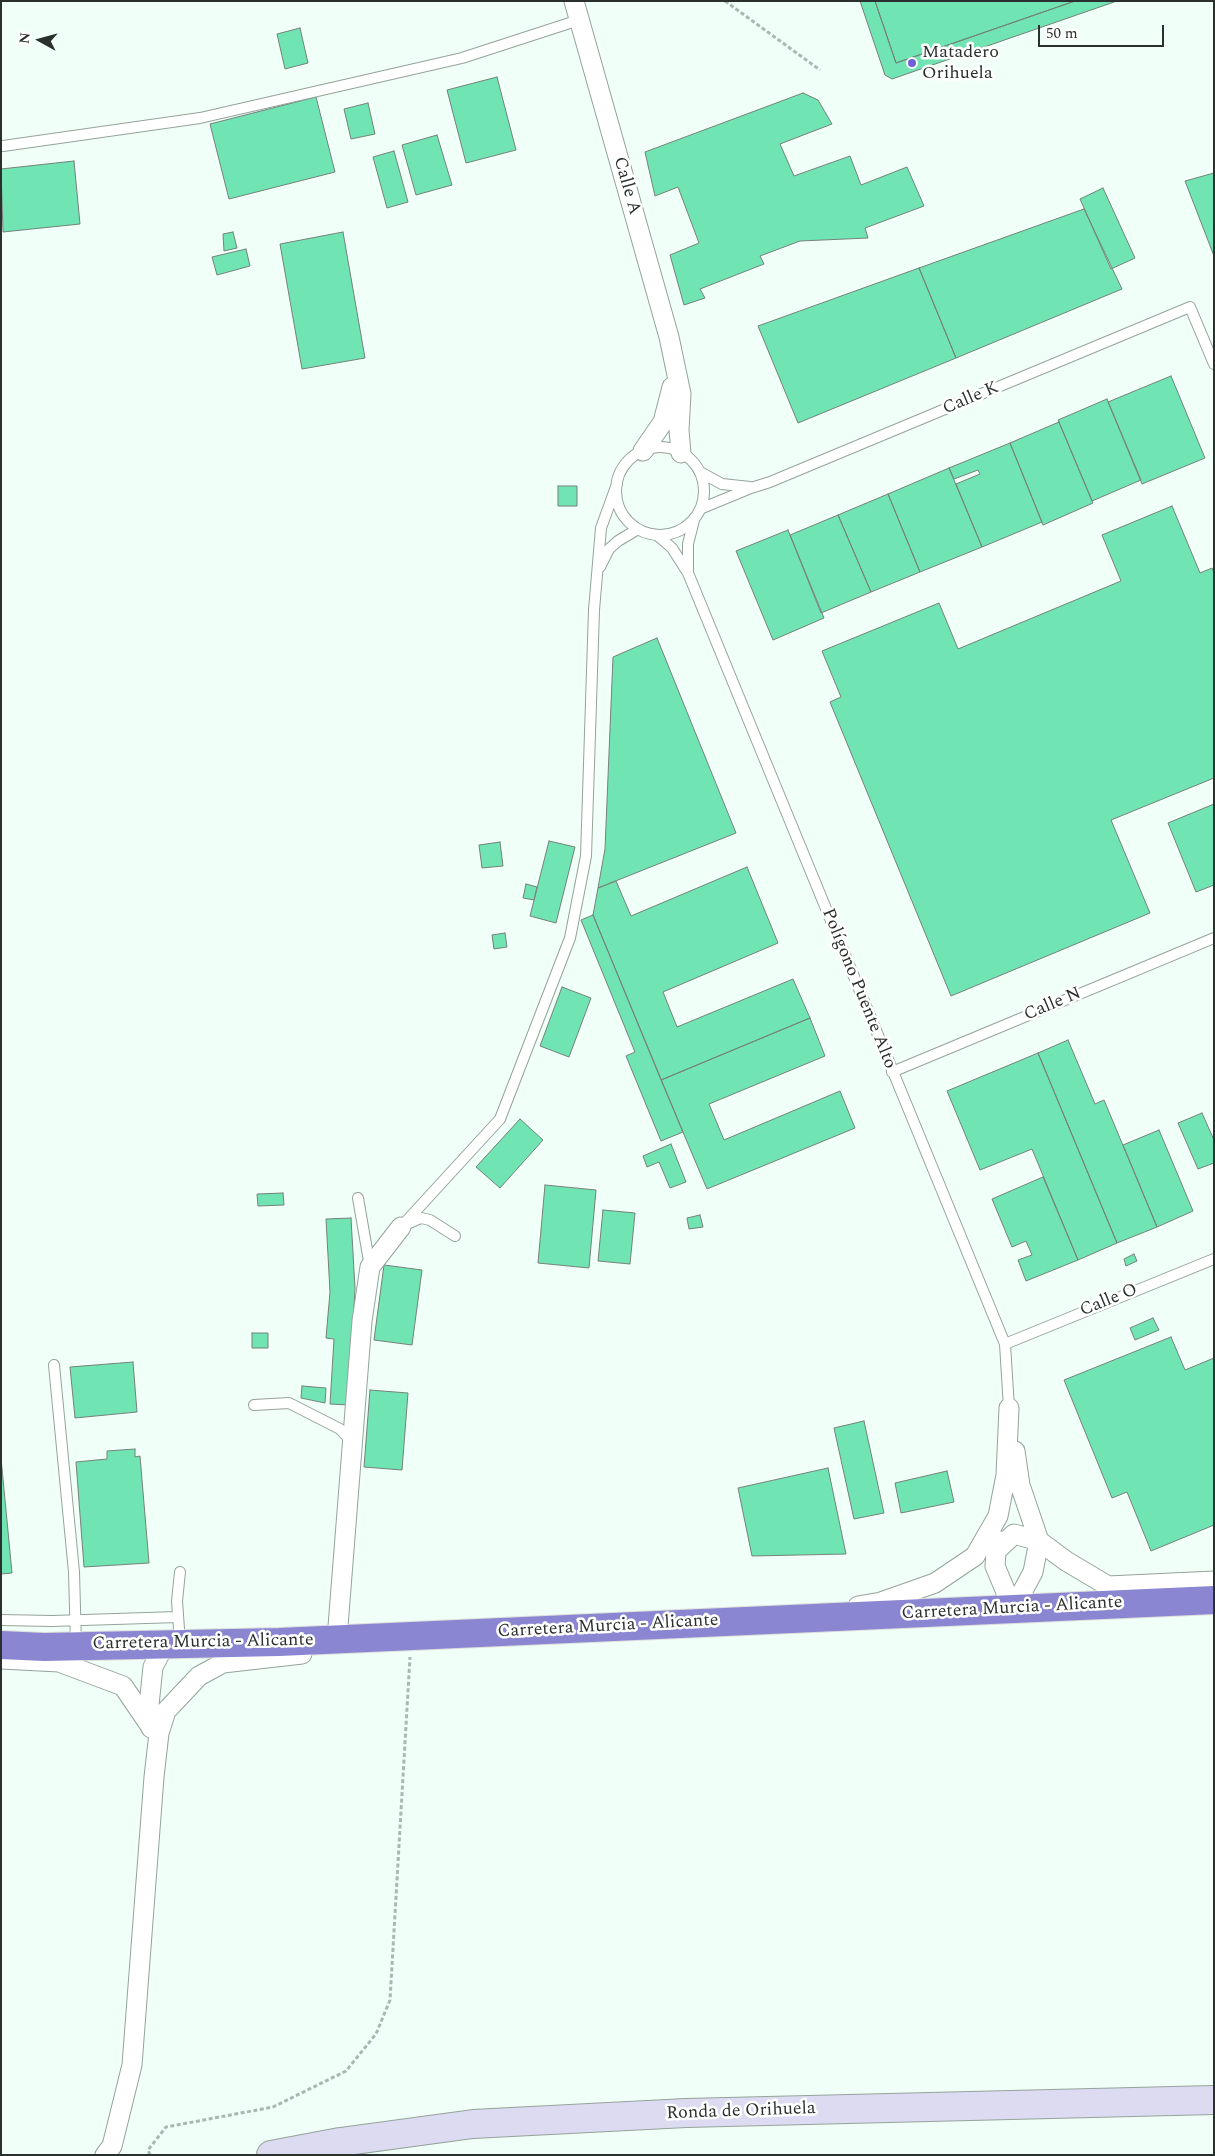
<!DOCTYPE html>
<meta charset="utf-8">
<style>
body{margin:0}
#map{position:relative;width:1215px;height:2156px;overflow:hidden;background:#f0fff7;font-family:Spectral,serif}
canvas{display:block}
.frame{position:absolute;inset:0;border:2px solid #2a302d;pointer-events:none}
.north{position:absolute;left:15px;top:15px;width:50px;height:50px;-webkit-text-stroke:4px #fff;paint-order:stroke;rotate:277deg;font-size:14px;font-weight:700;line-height:20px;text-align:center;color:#2a302d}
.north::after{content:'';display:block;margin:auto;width:18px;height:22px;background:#2a302d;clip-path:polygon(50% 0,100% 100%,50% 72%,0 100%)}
.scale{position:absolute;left:1038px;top:25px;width:126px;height:22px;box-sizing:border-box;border:2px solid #2a302d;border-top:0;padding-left:6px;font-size:15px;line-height:18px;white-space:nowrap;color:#2a302d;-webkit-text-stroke:4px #fff;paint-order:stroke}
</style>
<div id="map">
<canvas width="1215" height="2156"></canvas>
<div class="frame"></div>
<div class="north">N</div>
<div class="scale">50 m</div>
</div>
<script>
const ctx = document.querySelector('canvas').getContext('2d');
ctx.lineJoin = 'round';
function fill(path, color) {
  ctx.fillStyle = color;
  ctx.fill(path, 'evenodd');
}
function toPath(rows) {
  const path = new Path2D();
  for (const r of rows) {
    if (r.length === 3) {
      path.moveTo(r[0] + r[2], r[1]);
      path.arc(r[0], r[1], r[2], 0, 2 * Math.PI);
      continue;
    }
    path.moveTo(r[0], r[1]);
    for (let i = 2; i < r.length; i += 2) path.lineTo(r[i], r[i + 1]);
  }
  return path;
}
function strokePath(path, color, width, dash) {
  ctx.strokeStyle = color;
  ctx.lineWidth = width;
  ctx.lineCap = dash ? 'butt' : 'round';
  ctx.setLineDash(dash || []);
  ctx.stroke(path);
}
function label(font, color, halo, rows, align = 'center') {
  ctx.font = font + ' Spectral,serif';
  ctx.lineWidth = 5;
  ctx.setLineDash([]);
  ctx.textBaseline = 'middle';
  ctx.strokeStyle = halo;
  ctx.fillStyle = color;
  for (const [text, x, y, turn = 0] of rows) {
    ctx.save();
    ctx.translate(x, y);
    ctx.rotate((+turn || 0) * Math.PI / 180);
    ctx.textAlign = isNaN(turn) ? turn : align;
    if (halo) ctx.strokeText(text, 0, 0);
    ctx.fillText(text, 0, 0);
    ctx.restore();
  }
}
const building = toPath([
 [860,1,875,1,896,63,1075,1,1117,1,892,79,885,75,860,1],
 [875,1,1075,1,896,63,875,1],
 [300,28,308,63,285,69,277,34,300,28],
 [497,77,516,150,466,163,447,90,497,77],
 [803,93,818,100,832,124,780,144,794,176,850,156,861,185,907,167,924,206,865,228,868,238,800,241,760,256,764,264,700,289,705,298,684,305,670,255,699,243,678,187,655,196,645,152,803,93],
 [316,97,335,172,229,199,210,124,316,97],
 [368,103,375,134,351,139,344,109,368,103],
 [437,135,452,185,416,195,402,145,437,135],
 [394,151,408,202,387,208,373,157,394,151],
 [74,161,80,224,3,232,1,169,74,161],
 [1214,173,1214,256,1185,181,1214,173],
 [1103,188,1135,258,1111,269,1080,199,1103,188],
 [1084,209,1122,289,956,358,919,268,1084,209],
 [233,232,237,248,224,251,223,234,233,232],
 [343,232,365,358,302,369,280,244,343,232],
 [246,249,250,266,217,275,212,257,246,249],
 [919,268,956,358,798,423,758,326,919,268],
 [1171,376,1205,458,1142,484,1108,402,1171,376],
 [1107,399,1141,480,1092,501,1058,420,1107,399],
 [1059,422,1093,503,1043,525,1010,443,1059,422],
 [1010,443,1042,522,982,547,956,484,980,474,978,470,954,479,949,468,1010,443],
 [949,468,982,547,920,572,888,494,949,468],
 [558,486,577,486,577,506,558,506,558,486],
 [888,494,920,572,871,592,838,515,888,494],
 [1172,506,1200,573,1212,568,1214,573,1214,778,1111,820,1150,913,951,996,830,702,841,697,822,651,939,603,958,649,1121,581,1102,535,1172,506],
 [838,515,871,592,821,613,790,535,838,515],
 [788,530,824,618,773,640,736,551,788,530],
 [657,638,736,833,598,888,605,849,613,657,657,638],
 [1214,804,1214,885,1196,892,1168,823,1214,804],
 [549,841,575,847,556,923,530,916,549,841],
 [500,842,503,866,482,868,479,845,500,842],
 [747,867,778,943,663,992,677,1027,793,979,810,1018,661,1080,593,915,598,888,616,881,631,916,747,867],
 [526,884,537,887,534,900,523,898,526,884],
 [593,915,683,1132,661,1141,626,1056,635,1052,581,920,593,915],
 [505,933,507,947,494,949,492,935,505,933],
 [562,987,591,998,569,1057,540,1046,562,987],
 [810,1018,825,1056,709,1104,724,1140,840,1091,855,1128,707,1189,661,1080,810,1018],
 [1068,1040,1095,1104,1104,1100,1157,1227,1117,1243,1038,1053,1068,1040],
 [1038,1053,1117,1243,1078,1260,1032,1149,980,1170,947,1091,1038,1053],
 [1202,1113,1214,1140,1214,1163,1198,1169,1178,1123,1202,1113],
 [520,1119,543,1140,500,1188,476,1167,520,1119],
 [1159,1130,1193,1211,1157,1227,1123,1145,1159,1130],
 [671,1144,686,1182,670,1188,659,1162,647,1167,643,1156,671,1144],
 [1043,1177,1078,1260,1026,1281,1018,1260,1032,1255,1026,1241,1012,1247,992,1199,1043,1177],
 [545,1185,596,1190,589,1268,538,1263,545,1185],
 [283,1193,284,1205,258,1206,257,1194,283,1193],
 [603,1210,635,1213,630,1264,598,1261,603,1210],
 [700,1215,703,1227,689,1229,687,1218,700,1215],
 [351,1218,355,1288,349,1405,330,1404,334,1339,326,1338,330,1292,326,1219,351,1218],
 [1134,1254,1137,1261,1126,1266,1124,1259,1134,1254],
 [384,1265,422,1270,412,1345,374,1340,384,1265],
 [1153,1318,1159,1330,1135,1340,1130,1328,1153,1318],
 [252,1333,268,1333,268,1348,252,1348,252,1333],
 [1171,1337,1185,1370,1214,1358,1214,1525,1151,1551,1127,1492,1112,1498,1064,1380,1171,1337],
 [133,1362,137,1412,75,1418,70,1367,133,1362],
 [302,1386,326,1388,325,1403,301,1398,302,1386],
 [370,1390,408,1393,402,1470,364,1467,370,1390],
 [864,1421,884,1513,854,1519,834,1428,864,1421],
 [135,1449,135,1457,140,1456,149,1563,84,1567,76,1462,107,1459,107,1451,135,1449],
 [1,1458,12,1573,1,1574,1,1458],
 [828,1468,846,1554,752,1556,738,1488,828,1468],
 [947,1471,954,1502,901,1513,895,1483,947,1471]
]);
fill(building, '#70e4b2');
strokePath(building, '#74827a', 1);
const lane = toPath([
 [3,146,200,118,462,58,579,20],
 [660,491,44],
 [700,472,722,484,750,487],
 [700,509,751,488,770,482,1190,307,1214,364],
 [657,535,672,548,688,573,1005,1344,1009,1408],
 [600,567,609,549,618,541,638,529],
 [688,572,688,544,694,520],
 [892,1072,1214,938],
 [358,1198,370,1267],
 [407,1224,421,1218,430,1220,455,1236],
 [401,1227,500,1119,570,938,586,856,594,610,601,528,617,484],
 [1005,1344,1214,1259],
 [54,1365,74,1572,76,1645],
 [254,1405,289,1403,340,1429,352,1442],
 [180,1572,177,1601,180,1643],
 [1,1620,52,1621,178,1617]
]);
const street = toPath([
 [574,1,669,337,681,394,679,430,681,453],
 [643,451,663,422,672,387],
 [1015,1451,1020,1485,1039,1541,1066,1561,1108,1586,1214,1581],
 [997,1540,995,1566,1013,1609],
 [996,1551,1014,1534,1039,1541,1033,1572,1013,1609],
 [858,1606,881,1602,935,1583,975,1556,998,1516,1006,1475,1009,1408],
 [337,1639,362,1321,370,1267,401,1227],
 [1,1659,59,1662,123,1686,151,1727],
 [151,1728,149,1705,153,1667,165,1644],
 [105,2155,112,2146,132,2065,154,1777,159,1733,166,1711,199,1676,223,1663,302,1654]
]);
const secondary = toPath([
 [271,2155,340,2142,473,2124,686,2113,1214,2100]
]);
const highway = toPath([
 [1,1645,44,1647,279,1642,1214,1600]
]);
strokePath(lane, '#95a39b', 12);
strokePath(street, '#95a39b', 21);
strokePath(secondary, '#95a39b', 30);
strokePath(highway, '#dddedd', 30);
strokePath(toPath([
 [725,1,820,70],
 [150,2155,148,2150,166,2127,273,2107,346,2071,376,2034,390,2000,410,1657]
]), '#abb7b1', 3, [4, 2.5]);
strokePath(lane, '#fff', 10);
strokePath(street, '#fff', 19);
strokePath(secondary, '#dcdbf1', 28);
strokePath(highway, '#8a86d1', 28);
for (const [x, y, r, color] of [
 [912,63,5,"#705fd9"]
]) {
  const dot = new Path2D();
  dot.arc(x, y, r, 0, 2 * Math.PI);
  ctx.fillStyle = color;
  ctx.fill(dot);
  strokePath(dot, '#fff', 2);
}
label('18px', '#2a302d', '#fff', [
 ["Matadero",922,53],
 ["Orihuela",922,74]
], 'left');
label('18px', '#2a302d', '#fff', [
 ["Calle A",626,186,74],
 ["Calle K",971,399,-23],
 ["Polígono Puente Alto",858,989,68],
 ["Calle N",1053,1005,-23],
 ["Calle O",1109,1301,-22],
 ["Carretera Murcia - Alicante",1012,1609,-3],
 ["Carretera Murcia - Alicante",608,1627,-3],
 ["Carretera Murcia - Alicante",203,1643,-1],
 ["Ronda de Orihuela",741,2112,-2]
]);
</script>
